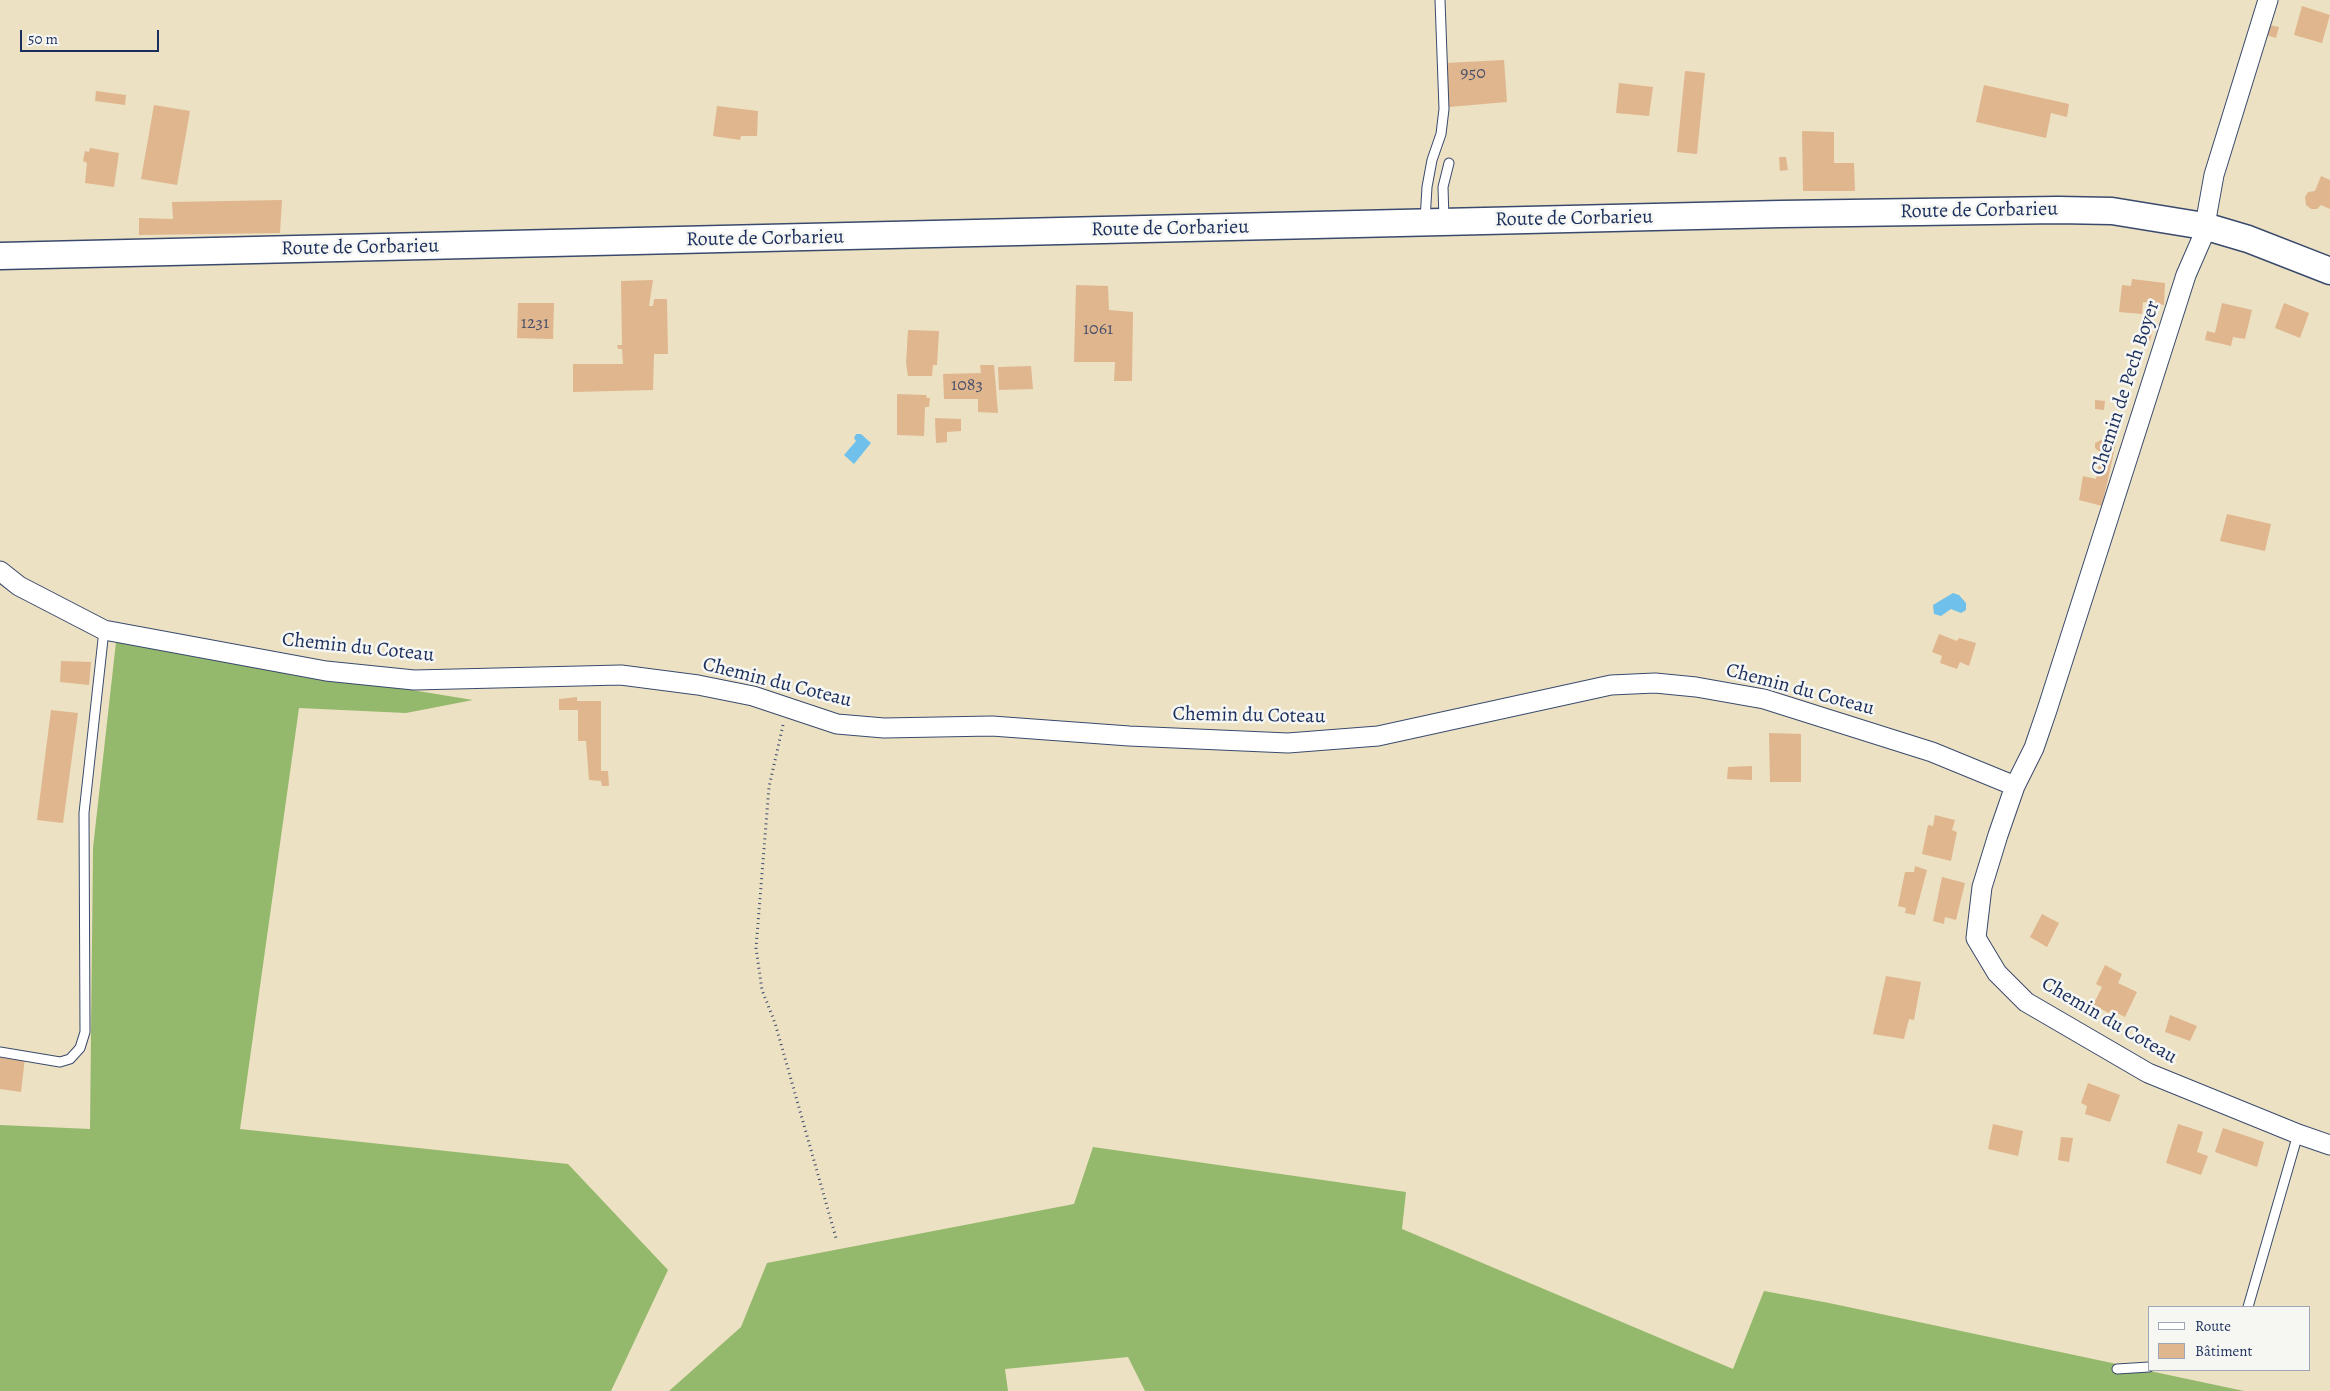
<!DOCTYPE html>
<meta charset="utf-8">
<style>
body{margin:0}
#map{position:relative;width:2330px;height:1391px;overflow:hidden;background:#ece1c2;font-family:Alegreya,serif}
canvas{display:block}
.legend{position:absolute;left:2148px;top:1306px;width:162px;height:65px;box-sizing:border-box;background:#f6f6f2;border:1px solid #9ea6b7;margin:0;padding:6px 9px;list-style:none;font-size:15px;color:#1b2f5e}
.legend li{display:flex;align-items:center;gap:10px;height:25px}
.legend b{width:25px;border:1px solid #9ea6b7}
.scale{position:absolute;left:20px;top:30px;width:139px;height:22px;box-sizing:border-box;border:2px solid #1b2f5e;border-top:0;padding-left:6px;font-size:15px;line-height:18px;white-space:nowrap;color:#1b2f5e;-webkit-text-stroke:4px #f6f6f2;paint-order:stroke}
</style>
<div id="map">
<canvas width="2330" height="1391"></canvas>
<ul class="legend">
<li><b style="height:6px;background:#fff"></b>Route</li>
<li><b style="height:14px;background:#e0b68f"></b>Bâtiment</li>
</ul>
<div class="scale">50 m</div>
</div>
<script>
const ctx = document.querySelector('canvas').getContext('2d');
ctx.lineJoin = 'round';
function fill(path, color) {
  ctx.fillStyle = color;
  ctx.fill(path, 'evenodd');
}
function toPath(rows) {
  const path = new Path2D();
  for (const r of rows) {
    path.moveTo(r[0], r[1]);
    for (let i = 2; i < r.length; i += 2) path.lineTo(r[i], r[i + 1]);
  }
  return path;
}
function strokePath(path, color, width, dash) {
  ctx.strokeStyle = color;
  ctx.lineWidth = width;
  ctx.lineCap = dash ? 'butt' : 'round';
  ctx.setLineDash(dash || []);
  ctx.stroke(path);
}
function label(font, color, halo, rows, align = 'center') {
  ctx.font = font + ' Alegreya,serif';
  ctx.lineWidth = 5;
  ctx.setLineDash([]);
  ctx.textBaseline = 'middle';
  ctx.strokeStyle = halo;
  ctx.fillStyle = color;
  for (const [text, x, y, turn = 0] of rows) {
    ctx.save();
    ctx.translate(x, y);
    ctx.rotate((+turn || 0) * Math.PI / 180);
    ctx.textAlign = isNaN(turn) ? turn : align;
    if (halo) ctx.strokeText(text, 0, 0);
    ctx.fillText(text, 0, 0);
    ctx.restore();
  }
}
fill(toPath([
 [116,642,473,700,406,713,299,708,240,1129,568,1164,668,1270,611,1391,0,1391,0,1125,90,1129,93,848],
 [1093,1147,1406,1192,1402,1229,1733,1369,1764,1291,1829,1303,2244,1391,1145,1391,1128,1357,1005,1369,1008,1391,669,1391,741,1327,767,1263,1074,1204]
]), '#94b86c');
fill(toPath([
 [856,434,861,434,871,443,854,464,844,455,856,441,854,438],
 [1953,593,1959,595,1966,603,1966,610,1961,613,1951,609,1941,616,1934,614,1933,605]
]), '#6fc0ea');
fill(toPath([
 [2302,6,2330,15,2322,43,2294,35],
 [2269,25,2279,27,2276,38,2266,35],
 [1504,60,1507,102,1449,107,1446,63],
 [1685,71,1705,73,1697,154,1677,152],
 [1619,83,1653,87,1649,116,1616,113],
 [1984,85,2069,104,2067,117,2051,113,2046,138,1976,122],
 [96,91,126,95,125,105,95,101],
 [154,105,190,111,177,185,141,179],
 [717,106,758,111,757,136,741,136,740,140,713,136],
 [1802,131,1834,132,1834,163,1854,163,1855,191,1803,191],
 [90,148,119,153,114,187,85,183,87,163,83,161,85,151,89,152],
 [1779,157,1786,157,1788,170,1780,171],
 [2321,176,2330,180,2330,209,2321,205,2317,209,2311,209,2306,205,2305,197,2308,192,2315,191],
 [282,200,280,233,139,235,139,218,173,219,172,202],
 [2132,279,2165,283,2164,305,2143,302,2142,314,2119,312,2122,285,2131,286],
 [653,280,649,306,653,306,654,299,667,299,668,354,654,354,653,390,573,392,573,364,623,364,622,349,618,349,617,345,622,345,621,281],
 [1076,285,1108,286,1109,310,1133,312,1132,381,1114,381,1115,362,1074,362],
 [518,303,554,303,553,339,517,338],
 [2222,303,2252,310,2245,339,2233,337,2231,346,2205,340,2207,331,2215,333],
 [2284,303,2309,313,2300,338,2275,328],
 [2147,323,2154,325,2150,341,2140,339,2143,325,2147,325],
 [908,330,939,331,937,365,933,365,932,376,908,376,906,363],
 [980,365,994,365,998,413,978,412,978,399,944,399,943,374,981,373],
 [1031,366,1033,389,999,390,998,367],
 [897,394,926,395,927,398,930,398,929,407,925,407,924,436,897,435],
 [2095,400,2105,401,2104,410,2095,409],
 [935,418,961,419,961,431,947,432,947,442,936,443],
 [2106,431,2118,434,2102,506,2079,500,2083,476,2096,479,2101,453,2095,448,2095,443,2103,439],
 [2227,514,2271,524,2265,551,2220,541],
 [1939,634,1957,641,1959,638,1976,643,1969,666,1960,662,1957,669,1940,663,1942,656,1932,652],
 [61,661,91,662,89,685,60,682],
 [577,697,577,701,601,701,601,771,608,771,609,786,602,786,601,781,589,780,586,741,578,741,578,710,559,710,559,699],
 [51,710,78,713,63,823,37,820],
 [1769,733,1801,734,1801,782,1770,782],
 [1752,766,1752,780,1727,779,1728,767],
 [1935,815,1955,820,1952,830,1957,832,1951,861,1922,854,1928,825,1933,826],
 [1915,866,1927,870,1915,915,1905,913,1906,908,1898,906,1905,872,1914,872],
 [1942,877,1965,883,1956,920,1945,917,1944,924,1933,921],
 [2042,914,2059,923,2047,947,2030,937],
 [2105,965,2122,974,2118,983,2137,992,2125,1017,2111,1010,2109,1013,2093,1005,2102,987,2096,984],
 [1886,976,1921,982,1914,1020,1909,1019,1904,1039,1873,1034],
 [2170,1015,2197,1026,2190,1041,2165,1032],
 [0,1055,25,1058,21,1092,0,1089],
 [2088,1083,2120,1095,2110,1122,2085,1114,2087,1106,2081,1103],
 [1993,1124,2023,1131,2018,1156,1988,1149],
 [2178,1124,2203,1132,2197,1152,2208,1156,2201,1175,2166,1163],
 [2223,1128,2264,1142,2257,1167,2215,1152],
 [2061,1137,2073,1138,2069,1162,2058,1160]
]), '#e0b68f');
const service = toPath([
 [1425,220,1427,187,1432,160,1441,134,1444,109,1440,0],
 [1444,220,1443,187,1449,163],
 [0,1052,60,1062,70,1059,80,1048,85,1032,84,813,104,630],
 [2248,1307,2298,1134],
 [2117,1369,2149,1367]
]);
const minor = toPath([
 [2268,0,2214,175,2203,236,2186,275,2047,710,2034,748,2015,786,1998,835,1982,887,1976,938,1997,973,2026,1002,2148,1073,2298,1134,2330,1145],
 [0,571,19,586,104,630,326,671,414,680,621,675,698,685,753,696,837,724,884,728,992,726,1129,736,1288,743,1378,736,1611,685,1655,683,1696,687,1764,699,1932,752,2015,786]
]);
const secondary = toPath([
 [0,256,1781,214,2058,210,2112,211,2204,226,2248,239,2330,271]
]);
strokePath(service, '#3a4a6d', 11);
strokePath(minor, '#3a4a6d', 21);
strokePath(secondary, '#3a4a6d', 29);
strokePath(toPath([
 [783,725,769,787,756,948,762,990,775,1023,836,1238]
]), '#3a4a6d', 3, [1, 4]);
strokePath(service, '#fff', 9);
strokePath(minor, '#fff', 19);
strokePath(secondary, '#fff', 26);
label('18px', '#4c516a', null, [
 ["950",1473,74],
 ["1231",535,324],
 ["1061",1098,330],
 ["1083",967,386]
]);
label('20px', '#1b2f5e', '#f6f6f2', [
 ["Route de Corbarieu",1979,211,-1],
 ["Route de Corbarieu",1574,219,-1],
 ["Route de Corbarieu",1170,229,-1],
 ["Route de Corbarieu",765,239,-1],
 ["Route de Corbarieu",360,248,-1],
 ["Chemin de Pech Boyer",2126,388,-72],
 ["Chemin du Coteau",358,648,6],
 ["Chemin du Coteau",777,683,14],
 ["Chemin du Coteau",1800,690,15],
 ["Chemin du Coteau",1249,716,1],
 ["Chemin du Coteau",2109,1021,30]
]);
</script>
